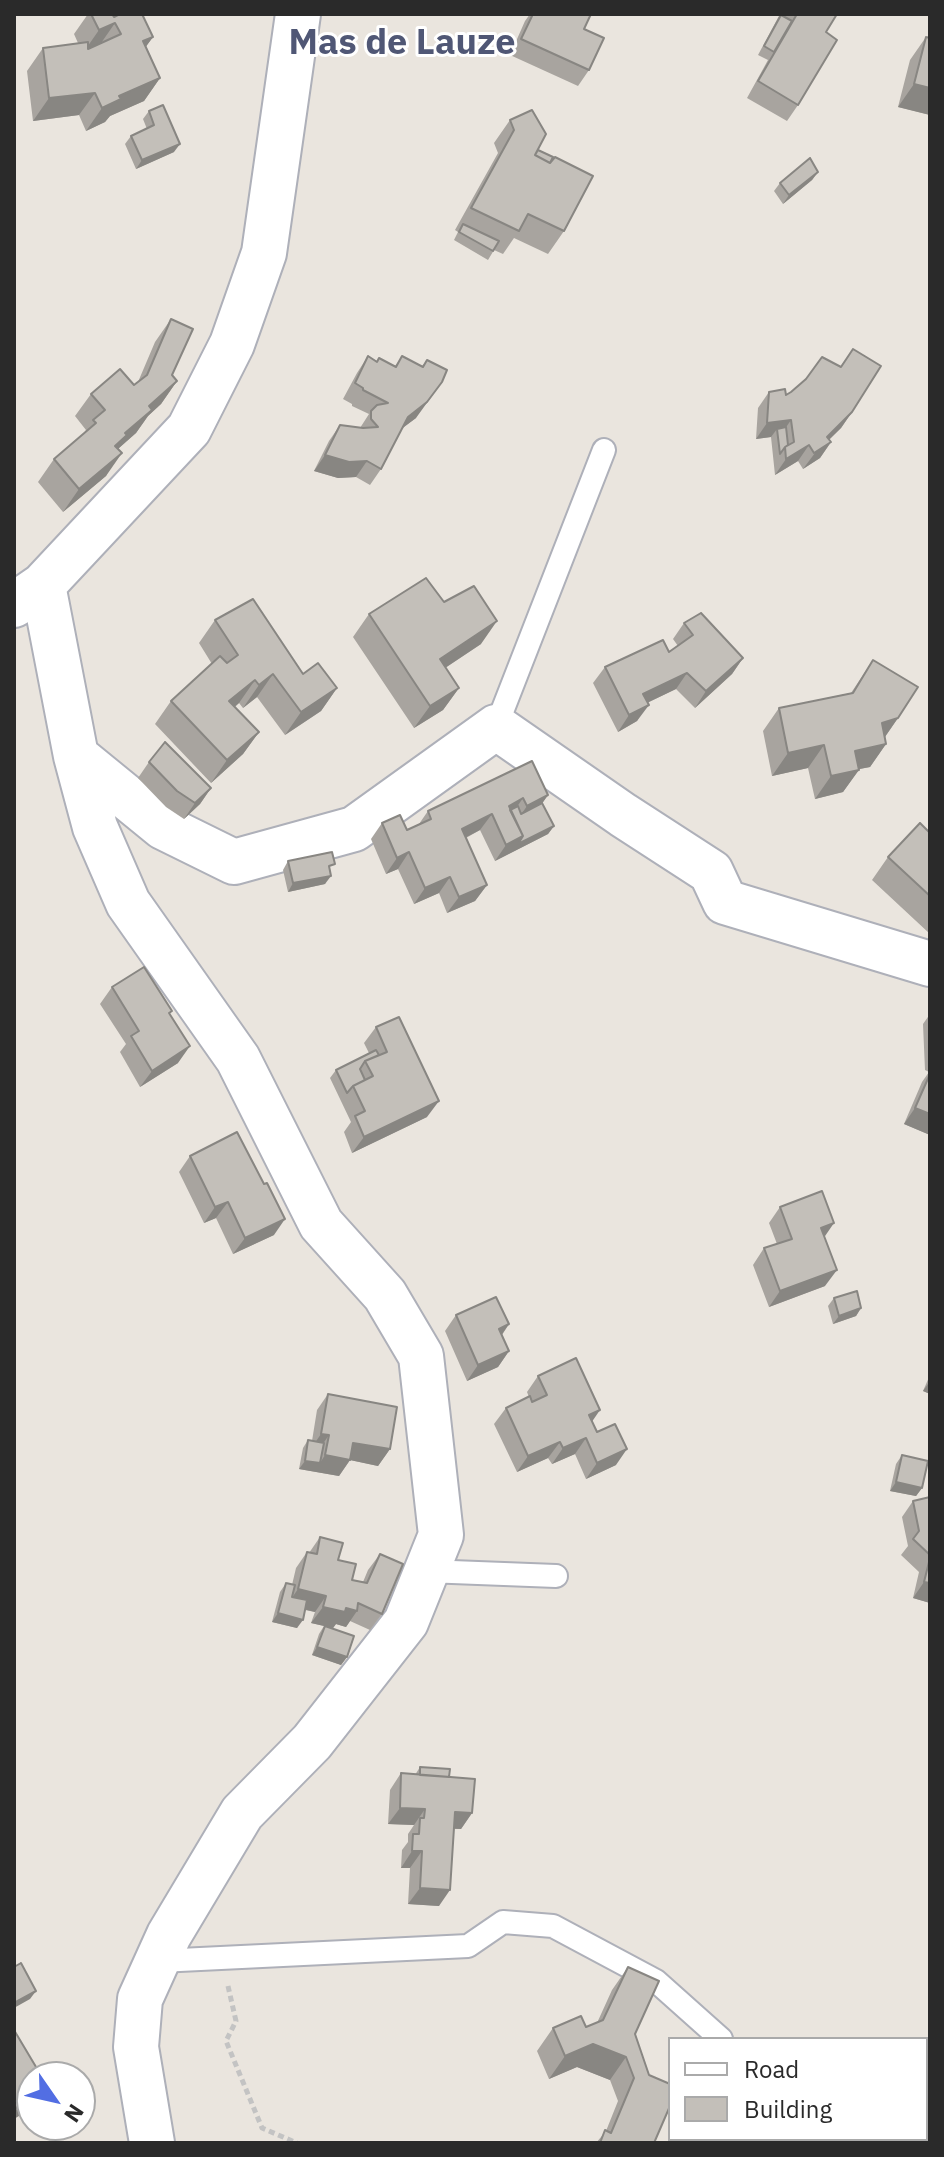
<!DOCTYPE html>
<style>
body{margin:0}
#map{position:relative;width:944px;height:2157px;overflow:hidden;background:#eae5de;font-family:"IBM Plex Sans",sans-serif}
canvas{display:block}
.frame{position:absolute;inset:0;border:16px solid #2a2a2a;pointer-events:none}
.legend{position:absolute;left:668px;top:2037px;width:260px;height:104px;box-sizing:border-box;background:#fff;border:2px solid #aaa;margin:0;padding:10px 14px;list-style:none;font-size:24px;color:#2a2a2a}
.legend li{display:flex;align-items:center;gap:16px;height:40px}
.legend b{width:40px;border:2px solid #aaa}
.north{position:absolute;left:16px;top:2061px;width:80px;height:80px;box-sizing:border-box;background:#fff;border:2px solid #aaa;border-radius:50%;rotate:124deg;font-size:22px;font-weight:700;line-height:32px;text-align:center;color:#2a2a2a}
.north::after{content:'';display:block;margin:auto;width:28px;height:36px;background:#526ee3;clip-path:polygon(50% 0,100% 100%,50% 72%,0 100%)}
</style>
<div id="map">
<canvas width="944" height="2157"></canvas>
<div class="frame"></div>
<ul class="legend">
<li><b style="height:10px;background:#fff"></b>Road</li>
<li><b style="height:22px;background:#c3bfb9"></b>Building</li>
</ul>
<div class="north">N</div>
</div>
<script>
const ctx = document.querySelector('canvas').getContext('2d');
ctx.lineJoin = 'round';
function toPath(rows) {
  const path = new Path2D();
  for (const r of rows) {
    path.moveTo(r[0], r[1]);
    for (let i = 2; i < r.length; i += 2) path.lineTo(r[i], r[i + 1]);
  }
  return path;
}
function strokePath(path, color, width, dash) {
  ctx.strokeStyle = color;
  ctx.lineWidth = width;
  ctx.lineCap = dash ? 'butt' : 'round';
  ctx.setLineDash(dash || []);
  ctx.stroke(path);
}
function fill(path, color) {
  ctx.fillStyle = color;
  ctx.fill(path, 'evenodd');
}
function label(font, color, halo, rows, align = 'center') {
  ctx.font = font + ' "IBM Plex Sans",sans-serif';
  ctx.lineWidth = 6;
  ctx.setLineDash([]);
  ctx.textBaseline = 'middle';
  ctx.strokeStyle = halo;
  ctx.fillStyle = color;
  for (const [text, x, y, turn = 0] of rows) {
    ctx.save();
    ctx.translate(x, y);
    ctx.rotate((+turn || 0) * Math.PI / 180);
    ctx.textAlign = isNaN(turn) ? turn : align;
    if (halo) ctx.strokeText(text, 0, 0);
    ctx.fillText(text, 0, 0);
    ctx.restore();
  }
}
const service = toPath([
 [496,727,604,450],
 [426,1571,556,1576],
 [159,1961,468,1946,503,1922,553,1926,656,1981,721,2039]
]);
const minor = toPath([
 [43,585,76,756,95,827,128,903,238,1059,321,1224,385,1295,421,1356,441,1535,406,1622,312,1742,242,1813,169,1935,140,1999,136,2047,152,2143],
 [14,605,43,585,189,429,232,344,264,253,298,14],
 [76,756,163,827,234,862,354,829,496,727,623,815,711,872,725,902,930,964]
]);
strokePath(service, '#aeb0b9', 26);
strokePath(minor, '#aeb0b9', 48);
strokePath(toPath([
 [228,1986,236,2021,226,2041,262,2128,297,2143]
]), '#c3c3c3', 5, [6, 4]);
strokePath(service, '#fff', 22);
strokePath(minor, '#fff', 44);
fill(toPath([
 [88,14,112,14,114,17,153,37,146,46,160,78,144,101,110,116,105,122,86,131,79,115,33,121,27,71,43,48,78,43,74,34],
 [530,14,591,14,584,29,589,70,578,86,510,55,525,21],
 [780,14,837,14,826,32,798,105,787,121,747,98,768,60,758,55],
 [926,37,930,38,930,115,898,107,910,60],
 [149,111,174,152,136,169,125,144,131,136,147,129,143,119],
 [510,120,550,163,564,231,548,254,514,238,503,254,494,250,488,260,454,240,458,232,455,230,498,153,494,143],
 [818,172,812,180,783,204,774,191,780,183],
 [171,319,172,375,177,381,161,404,148,416,136,433,119,448,106,476,63,512,38,482,54,459,83,435,86,430,75,416,91,394,134,385,138,382,155,342],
 [853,349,852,412,841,428,829,440,831,442,820,458,803,469,798,461,775,475,771,437,756,439,758,408,769,392,786,395,840,367],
 [368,356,377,361,379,358,395,366,402,356,422,366,427,360,416,418,401,429,381,469,370,485,356,477,338,478,314,471,329,441,340,425,360,428,369,414,352,406,352,404,343,399,357,373],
 [444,602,481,644,445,668,459,688,443,710,414,728,353,637,369,614],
 [215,620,303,674,337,688,321,711,285,735,257,697,243,708,239,703,235,707,259,732,243,754,211,783,155,724,171,701,212,664,199,643],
 [684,623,743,658,732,674,695,708,676,689,647,703,637,721,618,732,593,683,605,667,669,652,678,646,673,639],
 [873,660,898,718,885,737,886,744,870,767,859,769,843,792,815,799,808,768,772,776,763,731,779,708,851,693],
 [149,762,211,788,200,804,184,819,166,807,138,778],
 [548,795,542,803,554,826,548,834,495,861,480,830,466,838,487,885,475,901,447,913,439,893,414,904,398,869,386,874,371,839,382,823,407,830,419,824,428,811],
 [930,833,930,934,872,880,888,857],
 [288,861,330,871,325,884,288,892,283,870],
 [112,987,169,1015,178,1063,140,1087,120,1052,126,1044,100,1004],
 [930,1014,930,1135,904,1124,922,1082,929,1072,925,1070,923,1024],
 [376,1027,427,1117,352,1153,344,1132,351,1122,330,1078,336,1070,369,1053,364,1043],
 [190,1156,274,1235,233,1254,216,1218,204,1223,179,1172],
 [780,1207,824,1238,825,1286,769,1307,753,1265,764,1248,777,1244,769,1223],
 [834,1298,861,1308,856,1316,833,1324,828,1306],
 [456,1315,509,1324,502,1335,509,1351,498,1367,467,1381,445,1331],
 [930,1375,930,1394,923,1391],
 [538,1376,592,1421,616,1465,586,1479,575,1454,552,1464,548,1458,517,1472,494,1424,506,1408,529,1397,527,1392],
 [328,1394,390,1449,378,1466,350,1460,339,1476,299,1469,303,1448,308,1440,312,1441,317,1410],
 [902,1455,922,1488,916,1496,890,1491,896,1464],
 [930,1497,930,1603,913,1598,919,1572,901,1555,908,1546,902,1517,913,1501],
 [320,1537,338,1560,352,1580,363,1582,368,1570,380,1554,382,1614,370,1630,350,1621,346,1627,336,1624,333,1628,347,1657,341,1665,312,1655,319,1634,324,1626,311,1623,315,1612,305,1610,297,1628,272,1622,280,1592,286,1583,292,1585,296,1568,307,1552,309,1553],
 [420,1767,449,1777,472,1813,461,1829,454,1829,439,1906,408,1904,410,1868,401,1868,402,1850,408,1842,408,1834,414,1825,388,1824,390,1790,401,1773,415,1775],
 [628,1967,635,2034,654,2143,596,2143,606,2131,618,2101,610,2080,577,2067,549,2079,537,2051,553,2028,586,2027,597,2023,612,1990],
 [759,2139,814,2139,813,2143,758,2143]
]), '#a8a49f');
fill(toPath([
 [115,23,99,46,83,53,99,30],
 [153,37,137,59,143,41],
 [160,78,144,101,110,116,105,122,86,131,102,108,119,96],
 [914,84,930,88,930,115,898,107],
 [95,93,79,115,33,121,49,98],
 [180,144,174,152,136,169,142,160],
 [818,172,812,180,783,204,789,195],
 [177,381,161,404,148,416,136,433,119,448,111,458,99,468,125,433,149,406],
 [442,382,416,418,396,433,408,417],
 [852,412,841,428,817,451,831,442,820,458,803,469,827,437],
 [791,420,780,436,777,429,771,437,756,439,767,423],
 [809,445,798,461,775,475,786,459],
 [122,453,106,476,63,512,79,489],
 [325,455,367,461,356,477,338,478,314,471],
 [497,621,481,644,424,682,440,659],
 [743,658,732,674,695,708,706,691],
 [687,673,676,689,632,710,643,694],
 [273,674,257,697,243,708,259,685],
 [255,680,239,703,213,724,229,701],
 [337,688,321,711,285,735,301,712],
 [459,688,443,710,414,728,430,706],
 [649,705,637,721,618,732,629,715],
 [898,718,882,741,882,723],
 [259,732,243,754,211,783,227,760],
 [886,744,870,767,839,773,855,751],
 [824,745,808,768,772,776,788,753],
 [859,770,843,792,815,799,831,776],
 [211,788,200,804,184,819,195,803],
 [548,795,537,811,516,822,527,806],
 [523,798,512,814,509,806],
 [492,814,480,830,451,845,462,829],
 [554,826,548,834,495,861,506,845,523,836],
 [409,852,398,869,386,874,397,858],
 [331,876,325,884,288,892,293,883],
 [450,877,439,893,414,904,425,888],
 [487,885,475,901,447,913,459,897],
 [190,1046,178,1063,140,1087,152,1071],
 [439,1101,427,1117,352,1153,364,1137],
 [915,1108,930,1114,930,1135,904,1124],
 [228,1202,216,1218,204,1223,215,1207],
 [285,1219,274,1235,233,1254,245,1238],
 [834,1223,823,1239,821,1228],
 [837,1270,825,1286,769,1307,780,1291],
 [861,1308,856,1316,833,1324,839,1316],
 [509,1324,498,1340,499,1329],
 [509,1351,498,1367,467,1381,478,1365],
 [930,1381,930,1394,923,1391],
 [600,1410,589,1426,589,1415],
 [321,1434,329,1435,318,1451,310,1450],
 [586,1438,575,1454,552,1464,563,1448],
 [560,1442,548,1458,517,1472,528,1456],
 [353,1443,390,1449,378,1466,350,1460,339,1476,299,1469,305,1461,320,1463,325,1455],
 [627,1449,616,1465,586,1479,597,1463],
 [896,1482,922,1488,916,1496,890,1491],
 [924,1582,930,1583,930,1603,913,1598],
 [298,1589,326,1596,315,1612,287,1605],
 [323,1607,346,1608,357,1611,346,1627,336,1624,333,1628,311,1623],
 [278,1613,303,1620,297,1628,272,1622],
 [317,1647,347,1657,341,1665,312,1655],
 [400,1808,425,1809,414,1825,388,1824],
 [455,1812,472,1813,461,1829,444,1828],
 [412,1851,422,1851,410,1868,401,1868],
 [420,1888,450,1890,439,1906,408,1904],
 [36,1991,30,1999,14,2008,14,2003],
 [593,2044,626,2057,610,2080,577,2067,549,2079,565,2056],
 [32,2099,32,2108,14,2119,14,2112,17,2109]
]), '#888682');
const building = toPath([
 [91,14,112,14,114,17,120,14,142,14,153,37,143,41,160,78,119,96,121,99,102,108,95,93,49,98,43,48,88,42,88,49,121,34,115,23,99,30,91,14],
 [533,14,591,14,584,29,604,38,589,70,521,39,533,14],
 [797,14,837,14,826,32,837,40,798,105,758,81,797,14],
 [781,15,792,21,774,52,764,46,781,15],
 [926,37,930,38,930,88,914,84,926,37],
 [163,105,180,144,142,160,131,136,154,125,149,111,163,105],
 [532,110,546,134,535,155,550,163,555,157,593,176,564,231,528,214,519,231,471,208,514,130,510,120,532,110],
 [538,150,553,157,550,163,535,155,538,150],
 [810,158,818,172,789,195,780,183,810,158],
 [463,224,499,241,493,251,459,232,463,224],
 [171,319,193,329,172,375,177,381,149,406,152,410,125,433,127,435,115,446,122,453,79,489,54,459,96,423,93,420,105,410,91,394,120,369,134,385,147,375,171,319],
 [853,349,881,366,852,412,827,437,831,442,814,453,809,445,786,459,785,447,794,442,791,420,767,423,769,392,785,389,786,395,791,392,806,379,822,357,841,367,853,349],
 [368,356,377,362,379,358,396,367,402,356,423,367,427,360,447,370,442,382,427,402,408,417,381,469,367,461,349,462,325,455,340,425,363,428,378,427,371,419,371,411,377,405,388,403,363,390,363,388,355,383,368,356],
 [786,427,788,445,785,447,780,454,777,429,786,427],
 [426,578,444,602,474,586,497,621,440,659,459,688,430,706,369,614,426,578],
 [253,599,303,674,318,663,337,688,301,712,273,674,259,685,255,680,229,701,259,732,227,760,171,701,220,656,227,663,238,655,215,620,253,599],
 [701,613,743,658,706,691,687,673,643,694,649,705,629,715,605,667,663,640,669,652,693,635,684,623,701,613],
 [873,660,918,687,898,718,882,723,886,744,855,751,859,770,831,776,824,745,788,753,779,708,853,693,873,660],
 [165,742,211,788,195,803,177,791,149,762,165,742],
 [532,761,548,795,527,806,523,798,509,806,523,836,506,845,492,814,462,829,487,885,459,897,450,877,425,888,409,852,397,858,382,823,400,815,407,830,431,819,428,811,532,761],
 [542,803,554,826,518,844,523,836,510,810,518,806,521,814,542,803],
 [920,823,930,833,930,896,888,857,920,823],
 [332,852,335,864,329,866,331,876,293,883,288,861,332,852],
 [144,967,172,1011,169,1013,190,1046,152,1071,131,1036,139,1031,112,987,144,967],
 [399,1017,439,1101,364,1137,355,1116,365,1111,353,1086,373,1076,365,1061,387,1052,376,1027,399,1017],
 [376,1050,379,1055,365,1061,360,1069,365,1080,353,1086,347,1093,336,1070,376,1050],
 [930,1074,930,1114,915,1108,930,1074],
 [237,1132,264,1184,267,1183,285,1219,245,1238,228,1202,215,1207,190,1156,237,1132],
 [822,1191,834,1223,821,1228,837,1270,780,1291,764,1248,792,1239,780,1207,822,1191],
 [857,1291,861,1308,839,1316,834,1298,857,1291],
 [496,1297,509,1324,499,1329,509,1351,478,1365,456,1315,496,1297],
 [576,1358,600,1410,589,1415,597,1432,615,1424,627,1449,597,1463,586,1438,563,1448,560,1442,528,1456,506,1408,530,1396,532,1402,547,1395,538,1376,576,1358],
 [328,1394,397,1407,390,1449,353,1443,350,1460,325,1455,329,1435,321,1434,328,1394],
 [308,1440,324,1443,320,1463,305,1461,308,1440],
 [902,1455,928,1461,922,1488,896,1482,902,1455],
 [930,1497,930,1555,913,1539,919,1531,913,1501,930,1497],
 [320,1537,343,1543,338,1560,356,1564,352,1580,367,1583,380,1554,403,1564,382,1614,358,1603,357,1611,346,1608,345,1612,323,1607,326,1596,298,1589,307,1552,317,1554,320,1537],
 [930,1558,930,1583,924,1582,930,1558],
 [286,1583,295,1585,292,1597,307,1600,303,1620,278,1613,286,1583],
 [325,1626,354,1636,347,1657,317,1647,325,1626],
 [420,1767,450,1769,449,1777,420,1775,420,1767],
 [401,1773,475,1779,472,1813,455,1812,450,1890,420,1888,422,1851,412,1851,413,1834,419,1834,420,1818,424,1818,425,1809,400,1808,401,1773],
 [21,1963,36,1991,14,2003,14,1967,21,1963],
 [628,1967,659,1981,635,2034,649,2075,670,2084,670,2106,654,2143,600,2143,605,2130,611,2133,634,2078,626,2057,593,2044,565,2056,553,2028,581,2016,586,2027,603,2020,628,1967],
 [14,2030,42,2077,32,2077,32,2099,17,2109,14,2104,14,2030],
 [765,2139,814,2139,813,2143,764,2143,765,2139]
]);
fill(building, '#c3bfb9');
strokePath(building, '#888682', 2);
label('bold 36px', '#505775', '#fff', [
 ["Mas de Lauze",402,44]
]);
</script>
